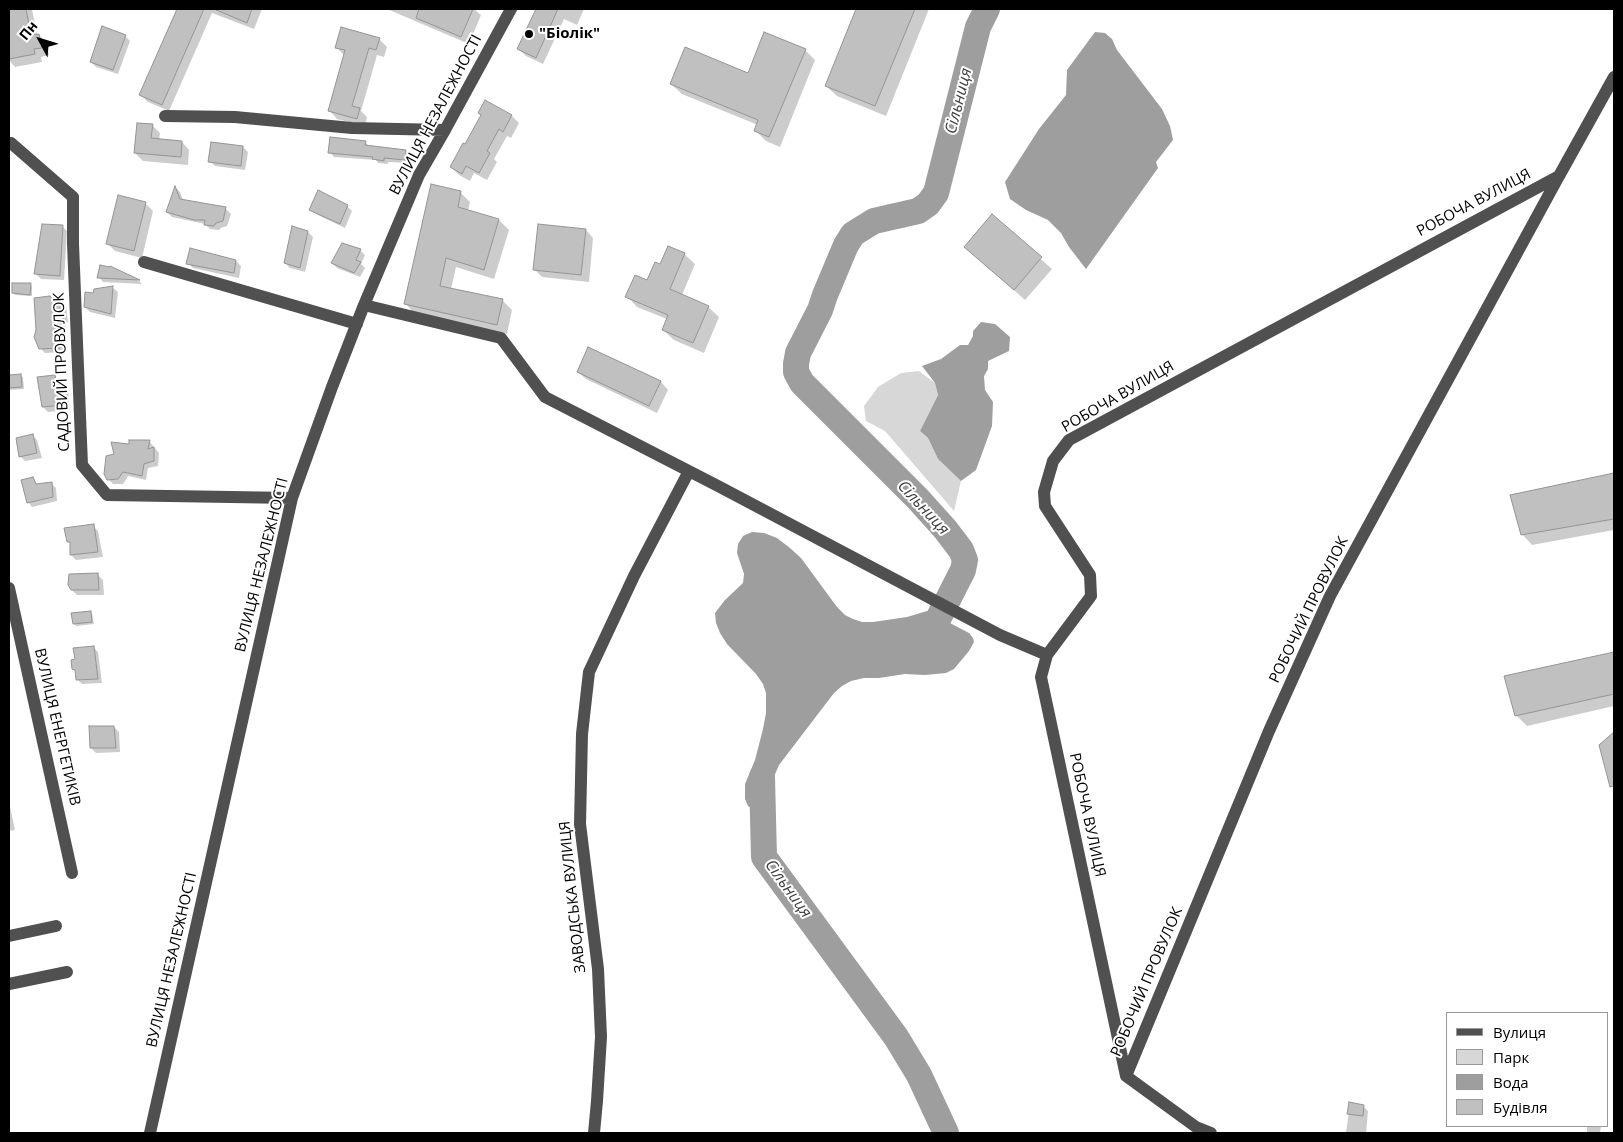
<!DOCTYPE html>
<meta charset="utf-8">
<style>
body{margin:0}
#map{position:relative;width:1623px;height:1142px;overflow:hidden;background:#fff;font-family:"Open Sans",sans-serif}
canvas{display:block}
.frame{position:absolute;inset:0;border:10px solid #000;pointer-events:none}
.legend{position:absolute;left:1446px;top:1012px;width:162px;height:115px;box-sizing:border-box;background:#fff;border:1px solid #999;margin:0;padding:6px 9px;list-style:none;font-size:15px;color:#000}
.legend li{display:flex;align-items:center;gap:10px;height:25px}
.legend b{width:25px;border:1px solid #999}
.north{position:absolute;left:15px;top:15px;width:50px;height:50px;-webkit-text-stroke:4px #fff;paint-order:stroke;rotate:309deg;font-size:14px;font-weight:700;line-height:20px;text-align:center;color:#000}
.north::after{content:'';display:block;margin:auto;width:18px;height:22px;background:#000;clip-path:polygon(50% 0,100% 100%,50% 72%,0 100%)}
</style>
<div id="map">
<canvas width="1623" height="1142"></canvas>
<div class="frame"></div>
<ul class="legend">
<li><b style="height:6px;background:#505050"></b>Вулиця</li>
<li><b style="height:14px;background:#d7d7d7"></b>Парк</li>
<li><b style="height:14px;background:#9e9e9e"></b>Вода</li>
<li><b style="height:14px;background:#c0c0c0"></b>Будівля</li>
</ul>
<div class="north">Пн</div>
</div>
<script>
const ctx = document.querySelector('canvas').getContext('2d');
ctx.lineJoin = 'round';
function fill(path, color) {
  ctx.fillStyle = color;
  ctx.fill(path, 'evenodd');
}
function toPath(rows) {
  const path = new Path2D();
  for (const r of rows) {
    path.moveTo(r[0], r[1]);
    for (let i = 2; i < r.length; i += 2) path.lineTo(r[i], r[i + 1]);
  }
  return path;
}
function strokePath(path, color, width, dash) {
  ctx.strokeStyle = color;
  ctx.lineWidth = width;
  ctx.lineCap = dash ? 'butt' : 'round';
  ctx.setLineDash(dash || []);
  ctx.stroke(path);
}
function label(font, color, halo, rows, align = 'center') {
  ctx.font = font + ' "Open Sans",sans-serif';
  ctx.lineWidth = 4;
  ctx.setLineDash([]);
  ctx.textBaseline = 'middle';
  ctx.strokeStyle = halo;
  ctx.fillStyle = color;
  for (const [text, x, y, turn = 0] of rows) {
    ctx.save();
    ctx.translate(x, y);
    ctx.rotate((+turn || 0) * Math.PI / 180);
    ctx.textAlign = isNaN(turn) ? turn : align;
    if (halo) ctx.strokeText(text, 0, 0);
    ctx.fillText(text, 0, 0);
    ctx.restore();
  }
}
fill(toPath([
 [919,371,935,383,938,395,920,431,928,438,938,459,961,481,954,511,885,431,866,421,864,406,878,387,901,373]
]), '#d7d7d7');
fill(toPath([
 [1095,32,1105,33,1112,39,1117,50,1162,109,1170,126,1173,140,1156,162,1158,168,1086,269,1069,247,1061,233,1048,220,1026,210,1010,199,1005,182,1039,129,1066,95,1067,70],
 [981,322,995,324,1010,337,1009,351,988,361,988,369,984,376,985,390,993,402,992,426,976,470,961,481,938,459,928,438,920,431,938,395,935,383,922,366,941,359,960,345,968,345,973,336,973,331],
 [752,532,764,533,777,538,790,548,801,558,837,607,845,615,853,619,862,622,873,622,907,617,927,611,969,633,973,638,974,642,969,651,954,669,946,673,925,675,905,674,879,678,864,678,851,681,842,686,834,693,779,765,770,786,768,807,766,812,756,812,748,806,745,799,745,784,755,760,763,729,766,713,766,693,763,684,756,674,727,644,720,633,716,623,715,613,725,600,743,583,744,574,737,553,738,544,743,536]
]), '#9e9e9e');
fill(toPath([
 [9,9,32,9,37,35,39,35,46,43,49,55,41,57,42,62,15,67,9,60],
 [179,9,187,12,188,9,262,9,254,29,212,13,169,111,148,102,141,95],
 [387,9,474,9,481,15,469,44],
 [546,9,584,9,577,25,564,19,543,64,526,56,519,49,543,16],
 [857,9,929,9,886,116,837,96,826,86],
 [125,36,130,41,118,74,96,67,91,62],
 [379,39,387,47,384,57,377,55,361,111,367,117,365,126,337,119,330,111,344,55,336,47],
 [805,50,815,60,780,147,766,141,756,131,758,125,682,94,671,84,749,74],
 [512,116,519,123,511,138,507,136,494,159,497,162,487,180,474,173,470,181,459,175,451,167,466,146],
 [152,125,160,133,159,140,182,142,189,150,188,165,143,161,135,153],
 [365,142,370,147,405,151,409,156,409,163,388,162,388,164,378,163,376,160,334,157,330,152],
 [243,147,248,152,245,170,215,166,210,161],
 [176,188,180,192,183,200,226,209,231,214,227,226,221,228,219,230,210,229,205,224,172,217,167,212],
 [460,192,470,202,468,211,499,220,509,230,494,279,456,267,451,289,502,300,512,310,507,334,415,314,406,304],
 [145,203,153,211,142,258,115,251,108,244],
 [347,206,352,211,345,228,316,214,311,210],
 [992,216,1052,269,1025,300,965,247],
 [62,226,67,231,64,280,41,279,36,274],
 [293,228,308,232,313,237,305,272,290,268,285,263],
 [586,230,593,238,589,282,542,277,534,269],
 [360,250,365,255,361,264,365,268,360,277,337,268,332,263],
 [684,254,695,264,682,295,708,307,719,317,704,353,674,340,663,330,667,319,637,307,627,296],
 [236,261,241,266,239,278,193,268,188,263],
 [111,267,139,281,142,284,103,282,99,277],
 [30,284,32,286,32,296,15,295,13,293],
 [113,288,118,292,115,318,90,312,85,307,94,294],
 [53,300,61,300,66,306,68,322,65,323,65,352,45,353,40,348],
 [578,372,661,382,668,390,657,413,586,379],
 [21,375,23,378,24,389,9,390,9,377],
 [54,376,59,381,61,386,63,386,68,391,70,410,48,412,43,407],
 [32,435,37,440,42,458,25,461,20,456],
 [149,441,159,453,158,466,148,468,146,480,128,476,123,484,113,484,108,479,115,455,130,445],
 [1614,474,1614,530,1532,545,1522,534,1511,495],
 [33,478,38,485,51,483,56,488,57,501,32,507,28,502],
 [93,526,98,531,103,557,76,560,71,555,71,543,68,541],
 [98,575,103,580,104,595,77,595,72,590],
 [90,612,92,614,94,624,76,626,74,623],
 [93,647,98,652,102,683,82,684,77,679,77,672,73,669],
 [1614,653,1614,706,1527,726,1516,715,1506,677],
 [114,727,119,732,120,752,96,753,91,748],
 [9,802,15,830,9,831],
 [1350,1104,1363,1106,1368,1111,1366,1133,1346,1133],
 [1587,1126,1601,1126,1600,1133,1607,1133,1587,1133]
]), '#0003');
strokePath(toPath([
 [915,642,932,631,963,570,965,560,961,550,945,529,918,499,802,383,796,372,796,364,798,353,820,310,825,295,846,245,853,234,874,221,918,211,928,204,936,193,978,27,987,9],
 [762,777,764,857,896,1037,919,1075,946,1133]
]), '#9e9e9e', 26);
const building = toPath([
 [9,9,26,9,31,35,39,34,42,48,34,49,35,54,9,59,9,9],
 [177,9,204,9,162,105,139,95,177,9],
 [214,9,252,9,247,23,214,9],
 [419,9,473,9,461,37,416,18,419,9],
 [536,9,558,9,536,58,517,49,536,9],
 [856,9,915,9,875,106,825,86,856,9],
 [102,26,126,35,113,70,90,62,102,26],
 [341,27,380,38,376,50,369,48,352,106,360,108,357,119,328,111,345,50,335,48,341,27],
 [764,32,806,49,769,137,754,131,758,120,670,84,685,47,748,73,764,32],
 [485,100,512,115,503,132,499,129,487,151,490,153,479,173,466,166,462,174,450,167,463,143,465,144,481,115,478,113,485,100],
 [137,123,153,124,151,138,182,141,181,157,134,153,137,123],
 [330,137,366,141,365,145,406,150,405,160,384,158,384,161,372,159,373,157,328,153,330,137],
 [211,142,243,146,241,166,208,162,211,142],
 [431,184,461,191,458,207,499,219,484,270,446,258,440,286,503,299,497,325,404,304,431,184],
 [175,186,180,199,226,207,223,221,216,223,214,226,204,225,205,220,194,220,166,212,175,186],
 [318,190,348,205,340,224,309,210,318,190],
 [118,195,146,202,134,251,106,244,118,195],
 [992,214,1042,257,1014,290,964,247,992,214],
 [42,224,63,225,60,276,34,274,42,224],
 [538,224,586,229,581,275,533,270,538,224],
 [292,226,308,231,300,268,284,263,292,226],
 [342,243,361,249,356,260,361,262,354,273,331,263,342,243],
 [668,246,685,253,670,289,709,306,693,343,662,330,668,315,625,297,635,275,647,280,655,262,660,264,668,246],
 [190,248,236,260,234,273,186,264,190,248],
 [100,265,110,267,110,266,140,280,97,278,100,265],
 [12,283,31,283,30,295,12,293,12,283],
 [113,286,111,314,84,307,85,292,93,293,94,289,113,286],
 [50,296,53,299,61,299,64,318,60,318,60,348,39,349,34,337,36,330,34,298,50,296],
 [588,347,661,381,649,406,577,372,588,347],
 [21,374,22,387,9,388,9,375,21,374],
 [55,375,57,385,63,385,65,405,42,407,37,377,55,375],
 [33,434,37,453,19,457,16,438,33,434],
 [129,440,150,440,148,449,154,447,154,461,144,464,142,476,123,472,118,479,107,480,104,474,106,456,114,454,111,442,129,444,129,440],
 [1614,473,1614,519,1521,535,1510,495,1614,473],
 [33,477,36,484,52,482,53,497,27,503,21,480,33,477],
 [94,524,98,552,70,555,70,542,67,542,64,528,94,524],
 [98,573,99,590,71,590,68,585,69,574,98,573],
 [91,611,92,622,73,624,71,613,91,611],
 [94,646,98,679,76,680,75,670,72,669,71,660,75,659,73,648,94,646],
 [1614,652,1614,694,1515,716,1504,676,1614,652],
 [89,726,114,726,116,748,90,748,89,726],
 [1614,732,1614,786,1610,787,1599,745,1614,732],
 [1349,1102,1364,1105,1363,1116,1347,1114,1349,1102]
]);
fill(building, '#c0c0c0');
strokePath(building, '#949494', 1);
strokePath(toPath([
 [165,116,235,117,352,128,445,130],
 [9,143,11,143,73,197,73,244,82,465,107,495,292,498],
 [144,262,357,324],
 [364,305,501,338,545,397,718,486,1000,635,1047,655],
 [9,588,72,873],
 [9,936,56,926],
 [9,984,67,972],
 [1126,1076,1269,731,1330,596,1559,176],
 [150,1133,292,498,332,387,364,305,419,175,445,130,511,9],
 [594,1133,597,1101,601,1037,598,969,580,824,582,734,589,672,634,576,689,471],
 [1211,1133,1196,1127,1126,1076,1041,677,1047,655,1091,596,1090,575,1045,506,1044,492,1053,461,1069,440,1559,176,1614,77]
]), '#505050', 12);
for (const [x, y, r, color] of [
 [529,34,5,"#000"]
]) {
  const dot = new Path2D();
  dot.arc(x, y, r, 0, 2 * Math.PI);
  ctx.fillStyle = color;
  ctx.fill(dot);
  strokePath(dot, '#fff', 2);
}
label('bold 15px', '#000', '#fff', [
 ["\"Біолік\"",539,34]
], 'left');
label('15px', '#000', '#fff', [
 ["ВУЛИЦЯ НЕЗАЛЕЖНОСТІ",436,115,-62],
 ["РОБОЧА ВУЛИЦЯ",1474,203,-28],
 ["САДОВИЙ ПРОВУЛОК",62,372,-92],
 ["РОБОЧА ВУЛИЦЯ",1118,397,-30],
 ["ВУЛИЦЯ НЕЗАЛЕЖНОСТІ",262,565,-76],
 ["РОБОЧИЙ ПРОВУЛОК",1309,610,-64],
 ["ВУЛИЦЯ ЕНЕРГЕТИКІВ",57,727,77],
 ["РОБОЧА ВУЛИЦЯ",1087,815,78],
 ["ЗАВОДСЬКА ВУЛИЦЯ",573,897,-96],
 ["ВУЛИЦЯ НЕЗАЛЕЖНОСТІ",172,960,-77],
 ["РОБОЧИЙ ПРОВУЛОК",1147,982,-67]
]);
label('italic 16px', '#3f3f3f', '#fff', [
 ["Сільниця",959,101,-76],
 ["Сільниця",923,508,47],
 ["Сільниця",788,889,54]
]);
</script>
